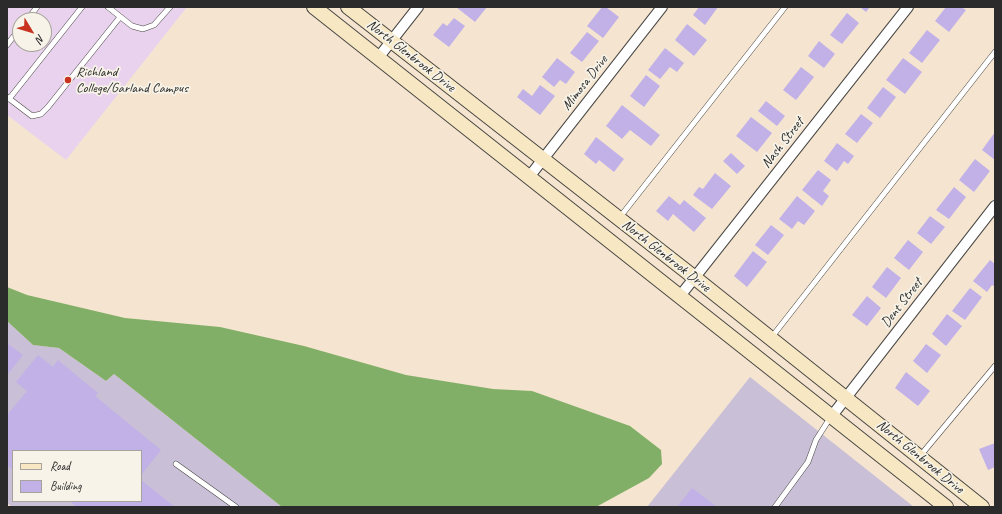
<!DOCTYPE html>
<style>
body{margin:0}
#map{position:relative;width:1002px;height:514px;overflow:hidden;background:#f5e5d0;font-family:Caveat,sans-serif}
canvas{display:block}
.frame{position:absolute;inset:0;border:8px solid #2b2b2b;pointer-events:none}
.legend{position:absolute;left:12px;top:450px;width:130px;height:52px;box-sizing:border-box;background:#f7f3e8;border:1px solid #a5a39c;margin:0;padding:5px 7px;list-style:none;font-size:12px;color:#2b2b2b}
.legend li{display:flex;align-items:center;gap:8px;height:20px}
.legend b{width:20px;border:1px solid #a5a39c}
.north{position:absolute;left:12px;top:12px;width:40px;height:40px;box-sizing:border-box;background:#f7f3e8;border:1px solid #a5a39c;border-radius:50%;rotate:128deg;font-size:11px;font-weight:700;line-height:16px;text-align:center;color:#2b2b2b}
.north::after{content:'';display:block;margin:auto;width:14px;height:18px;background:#c8321e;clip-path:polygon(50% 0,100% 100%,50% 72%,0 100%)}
</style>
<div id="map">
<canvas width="1002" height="514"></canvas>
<div class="frame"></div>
<ul class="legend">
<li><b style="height:5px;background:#f7e8c3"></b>Road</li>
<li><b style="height:11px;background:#c1b1e7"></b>Building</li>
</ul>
<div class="north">N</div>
</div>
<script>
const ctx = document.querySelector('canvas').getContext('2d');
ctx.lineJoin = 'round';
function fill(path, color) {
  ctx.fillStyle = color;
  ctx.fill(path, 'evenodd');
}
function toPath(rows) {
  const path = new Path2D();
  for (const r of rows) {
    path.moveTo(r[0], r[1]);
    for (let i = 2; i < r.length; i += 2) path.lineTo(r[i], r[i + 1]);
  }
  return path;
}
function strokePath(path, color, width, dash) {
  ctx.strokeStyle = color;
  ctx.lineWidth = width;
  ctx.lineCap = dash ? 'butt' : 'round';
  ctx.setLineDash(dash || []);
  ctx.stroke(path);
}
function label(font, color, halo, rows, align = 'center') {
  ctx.font = font + ' Caveat,sans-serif';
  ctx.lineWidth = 3.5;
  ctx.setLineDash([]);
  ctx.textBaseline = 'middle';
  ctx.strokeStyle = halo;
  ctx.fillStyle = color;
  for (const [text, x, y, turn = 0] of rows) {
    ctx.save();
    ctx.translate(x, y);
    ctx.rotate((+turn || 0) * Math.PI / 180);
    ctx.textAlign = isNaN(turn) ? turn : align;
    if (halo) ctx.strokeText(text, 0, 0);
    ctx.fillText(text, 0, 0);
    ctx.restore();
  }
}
fill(toPath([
 [7,7,187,7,66,160,7,115],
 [20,20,44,20,44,44,20,44]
]), '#e9d2ed');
fill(toPath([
 [7,321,33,345,59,348,106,381,114,374,282,507,12,507,7,503],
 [13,451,141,451,141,501,13,501],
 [750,377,914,507,647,507]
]), '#c9bfd7');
fill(toPath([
 [7,287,27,295,125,318,220,327,304,346,406,375,493,389,532,391,630,426,661,450,662,464,649,478,596,507,282,507,114,374,106,381,59,348,33,345,7,321]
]), '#82af67');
fill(toPath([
 [456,7,487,7,475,22],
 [602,7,606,7,619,17,603,38,587,26],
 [699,7,718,7,705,25,693,15],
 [860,7,870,7,866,12],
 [946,7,961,7,966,10,949,32,935,21],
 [847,13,859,23,842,44,830,35],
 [454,18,465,26,449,47,433,35,443,23,447,26],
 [687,24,707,40,694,56,675,40],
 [927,30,940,40,922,63,909,53],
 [587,32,599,41,582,62,570,53],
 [819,41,835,54,824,68,808,56],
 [665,48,684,63,677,72,670,67,660,79,648,70],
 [557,58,575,72,566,84,560,80,554,87,542,77],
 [903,58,922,72,905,94,886,80],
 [801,67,814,77,796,100,783,90],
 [646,75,660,86,644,107,630,96],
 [540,85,555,96,540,115,517,97,523,89,532,96],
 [883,87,896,97,880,118,867,108],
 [766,101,785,116,777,126,758,111],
 [622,105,660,135,651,146,630,130,622,139,606,126],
 [861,114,873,123,857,143,845,134],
 [751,117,772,133,757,152,736,136],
 [995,132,995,160,982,150],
 [596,137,624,159,614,172,599,160,596,164,584,154],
 [837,143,854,156,848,164,844,161,837,171,824,161],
 [731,153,745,166,737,174,723,161],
 [975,159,990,171,974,192,959,180],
 [818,170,831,180,823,191,829,196,822,206,802,190],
 [715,173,731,186,712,209,693,195,699,187,703,189],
 [954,187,966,197,949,219,936,210],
 [669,196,680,205,684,200,706,218,694,232,673,214,668,221,656,211],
 [797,196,815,211,804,225,798,221,792,229,779,219],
 [930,216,945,227,931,244,917,233],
 [771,225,784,235,768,255,755,245],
 [908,240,923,252,909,270,894,258],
 [753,251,767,262,747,287,734,276],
 [990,260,995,264,995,287,992,285,987,292,973,281],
 [887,267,901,278,886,298,872,287],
 [970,288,982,297,965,320,952,311],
 [867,296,881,308,867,326,852,315],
 [947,314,962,326,946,346,932,334],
 [7,343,23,355,7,375],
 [926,344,941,355,927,373,913,361],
 [38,355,53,367,58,360,98,393,95,396,161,450,141,475,141,451,13,451,13,470,7,465,7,415,27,391,16,382],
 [906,372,930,391,918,406,895,388],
 [995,443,995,467,988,470,979,449],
 [141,480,175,507,77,507,70,501,141,501],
 [692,488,717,507,677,507]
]), '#c1b1e7');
const lane = toPath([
 [108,7,132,26,143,29,154,25,170,7],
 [27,20,37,7],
 [7,45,20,28],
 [7,97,32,116,41,114,48,107,120,17],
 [9,99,82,7],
 [620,217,785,7],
 [771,338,995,52],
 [920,456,995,366],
 [176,464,236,507],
 [775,507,808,462,816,440,830,418]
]);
const street = toPath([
 [378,58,418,7],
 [529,177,662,7],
 [680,296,908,7],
 [831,417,995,206]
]);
const secondary = toPath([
 [314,7,946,507],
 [348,7,695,278,982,507]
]);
strokePath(lane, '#494744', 6);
strokePath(street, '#494744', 12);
strokePath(secondary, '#494744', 16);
strokePath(lane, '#fff', 5);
strokePath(street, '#fff', 10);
strokePath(secondary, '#f7e8c3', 14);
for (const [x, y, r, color] of [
 [68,80,4,"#c8321e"]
]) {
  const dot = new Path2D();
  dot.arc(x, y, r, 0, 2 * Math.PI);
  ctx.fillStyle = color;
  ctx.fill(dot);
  strokePath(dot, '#f7f3e8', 1.5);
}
label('14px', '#2b2b2b', '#f7f3e8', [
 ["North Glenbrook Drive",411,56,38],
 ["Mimosa Drive",585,83,-52],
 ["Nash Street",783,143,-52],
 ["North Glenbrook Drive",666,256,38],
 ["Dent Street",902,303,-52],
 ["North Glenbrook Drive",920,457,39]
]);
label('14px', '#2b2b2b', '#f7f3e8', [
 ["Richland",76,72],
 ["College/Garland Campus",76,88]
], 'left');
</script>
